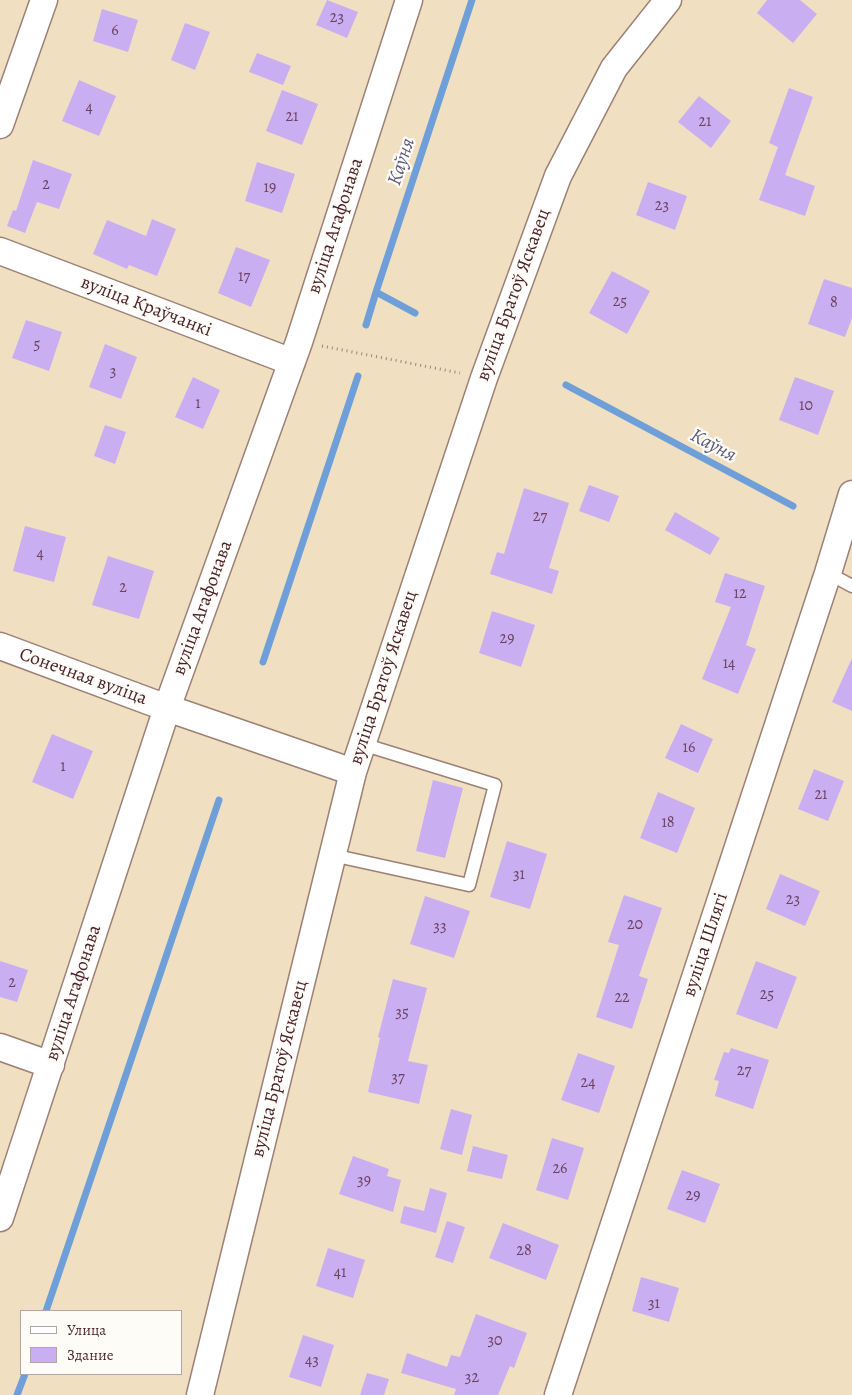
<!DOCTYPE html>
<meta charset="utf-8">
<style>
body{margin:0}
#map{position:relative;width:852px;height:1395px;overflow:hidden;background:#f0e0c1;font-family:Alegreya,serif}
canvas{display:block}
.legend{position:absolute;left:20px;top:1310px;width:162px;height:65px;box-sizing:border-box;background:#fdfcf7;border:1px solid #b5a4a5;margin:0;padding:6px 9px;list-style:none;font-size:15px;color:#4a1f2b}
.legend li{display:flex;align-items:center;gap:10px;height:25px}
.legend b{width:25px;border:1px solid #b5a4a5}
</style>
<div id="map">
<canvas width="852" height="1395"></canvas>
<ul class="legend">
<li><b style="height:6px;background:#fff"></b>Улица</li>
<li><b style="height:14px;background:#caaef2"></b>Здание</li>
</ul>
</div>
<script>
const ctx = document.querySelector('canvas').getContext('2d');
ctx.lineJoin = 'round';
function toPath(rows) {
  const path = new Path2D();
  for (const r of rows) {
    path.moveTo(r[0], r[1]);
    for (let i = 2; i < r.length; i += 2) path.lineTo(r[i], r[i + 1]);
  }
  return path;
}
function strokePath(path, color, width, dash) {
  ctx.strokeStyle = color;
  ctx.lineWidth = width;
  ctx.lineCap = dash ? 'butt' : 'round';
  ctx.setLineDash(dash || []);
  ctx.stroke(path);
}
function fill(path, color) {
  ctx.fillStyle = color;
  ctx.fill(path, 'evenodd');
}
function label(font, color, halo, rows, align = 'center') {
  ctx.font = font + ' Alegreya,serif';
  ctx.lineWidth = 4.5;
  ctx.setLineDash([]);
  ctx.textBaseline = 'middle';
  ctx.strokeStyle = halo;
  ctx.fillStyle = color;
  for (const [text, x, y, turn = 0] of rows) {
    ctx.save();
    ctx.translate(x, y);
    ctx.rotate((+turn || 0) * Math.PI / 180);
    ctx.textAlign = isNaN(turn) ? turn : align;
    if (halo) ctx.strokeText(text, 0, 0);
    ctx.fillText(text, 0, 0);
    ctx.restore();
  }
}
strokePath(toPath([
 [415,313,376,292,472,0],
 [366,325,376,292],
 [566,385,793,506],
 [263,662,358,376],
 [46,1311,219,800],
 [17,1395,25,1374]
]), '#6e9fd8', 7);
fill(toPath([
 [327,0,358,12,347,38,316,25],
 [767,0,800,0,817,14,793,43,757,13],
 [102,9,138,20,128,52,93,41],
 [185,23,210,32,195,70,171,60],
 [257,53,291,66,283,85,249,72],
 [79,80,116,96,99,136,62,121],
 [789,88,813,97,785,175,815,186,805,216,759,200,778,147,769,143],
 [282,90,318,104,302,145,266,131],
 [699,96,731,121,711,148,678,122],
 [33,160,72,174,59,209,37,202,25,233,7,226,13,210,16,211],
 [257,162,295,174,282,213,245,201],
 [648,182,687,196,675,230,636,215],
 [152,219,176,229,157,276,129,265,127,269,93,254,107,220,146,236],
 [236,247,270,260,251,307,218,293],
 [612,271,650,291,627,334,589,313],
 [824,279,852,288,852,318,845,337,808,324],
 [26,320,62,332,49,371,12,358],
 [105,344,137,357,121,399,89,387],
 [193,377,220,390,203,429,175,417],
 [795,377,834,391,818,435,779,420],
 [105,425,126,432,115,464,94,456],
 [589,485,619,496,609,522,579,511],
 [524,488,569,503,549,568,559,571,552,594,490,574,497,552,504,554],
 [675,512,720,538,710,555,665,530],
 [25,526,66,537,54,582,13,571],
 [108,556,154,571,139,619,92,605],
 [725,573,765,586,746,645,756,649,738,694,702,679,731,607,715,602],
 [492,611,535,625,521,667,479,653],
 [852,658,852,711,832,702],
 [681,724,713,739,698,773,665,758],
 [52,734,93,751,73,799,32,782],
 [814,769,844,781,828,821,798,809],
 [433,780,463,788,445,858,416,851],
 [658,792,695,808,677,853,640,838],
 [507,841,547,854,530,909,490,897],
 [780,874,820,891,805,926,766,909],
 [624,895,662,908,639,976,648,979,632,1029,596,1017,619,945,608,942],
 [425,896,470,911,454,958,410,944],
 [0,961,28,970,17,1002,0,997],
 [756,961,797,977,777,1029,736,1014],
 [393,979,427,988,408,1061,428,1065,419,1104,368,1092,380,1038,378,1037],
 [731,1048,769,1060,753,1109,715,1096,719,1081,714,1080,724,1052,729,1053],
 [578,1053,615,1066,599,1113,561,1100],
 [451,1109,472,1115,462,1155,440,1149],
 [552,1138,584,1148,568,1200,536,1190],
 [473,1146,508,1155,502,1179,467,1171],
 [353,1156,389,1169,387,1176,401,1180,393,1212,339,1194],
 [682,1170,720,1184,705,1223,667,1209],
 [430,1188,447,1193,436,1233,400,1223,404,1206,424,1211],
 [447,1221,465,1227,453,1263,435,1257],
 [503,1223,559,1245,546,1280,489,1258],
 [328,1248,365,1260,353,1298,316,1286],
 [641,1277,679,1288,669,1322,632,1311],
 [476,1314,527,1333,514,1368,510,1366,498,1395,454,1395,456,1389,401,1373,407,1353,447,1367,451,1355,460,1357],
 [303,1335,334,1345,321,1387,289,1377],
 [367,1373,389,1379,384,1395,360,1395]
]), '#caaef2');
const lane = toPath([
 [828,573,852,586],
 [332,855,469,885,495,785,362,744]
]);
const street = toPath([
 [0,125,44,0],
 [0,251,292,362],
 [0,646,167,708,353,772],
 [0,1047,51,1065],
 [0,1218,167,708,299,342,409,0],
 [200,1395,353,772,484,378,558,176,614,68,668,0],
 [558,1395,828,573,852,494]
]);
strokePath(lane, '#9d8076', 15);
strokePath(street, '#9d8076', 29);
strokePath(toPath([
 [322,346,460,373]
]), '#9d8076', 3, [1, 4]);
strokePath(lane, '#fff', 12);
strokePath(street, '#fff', 26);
label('16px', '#6a435d', null, [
 ["23",337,18],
 ["6",115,31],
 ["4",89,108],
 ["21",292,117],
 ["21",705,122],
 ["2",46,185],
 ["19",270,188],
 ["23",662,206],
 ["17",244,277],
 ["25",620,302],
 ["8",834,303],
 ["5",37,345],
 ["3",113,372],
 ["1",198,404],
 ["10",806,406],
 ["27",540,517],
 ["4",40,554],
 ["2",123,588],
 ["12",740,594],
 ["29",507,639],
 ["14",729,664],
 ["16",689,748],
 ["1",63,767],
 ["21",821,795],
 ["18",668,823],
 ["31",519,875],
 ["23",793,900],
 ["20",635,925],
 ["33",440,927],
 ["2",12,983],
 ["25",767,995],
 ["22",622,998],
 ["35",402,1013],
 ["27",744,1071],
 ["37",398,1078],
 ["24",588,1083],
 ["26",560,1169],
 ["39",364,1181],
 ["29",693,1196],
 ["28",524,1251],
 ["41",340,1273],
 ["31",654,1304],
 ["30",495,1341],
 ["43",312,1361],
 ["32",472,1378]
]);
label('19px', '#4a1f2b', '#fdfcf7', [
 ["вуліца Агафонава",336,226,-72],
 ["вуліца Братоў Яскавец",514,295,-70],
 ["вуліца Краўчанкі",146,307,21],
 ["вуліца Агафонава",203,608,-70],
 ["Сонечная вуліца",83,677,20],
 ["вуліца Братоў Яскавец",384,678,-72],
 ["вуліца Шлягі",706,945,-72],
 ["вуліца Агафонава",74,993,-72],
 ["вуліца Братоў Яскавец",280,1069,-76]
]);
label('italic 20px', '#5a5979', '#fdfcf7', [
 ["Каўня",402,162,-72],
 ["Каўня",713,446,28]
]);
</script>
